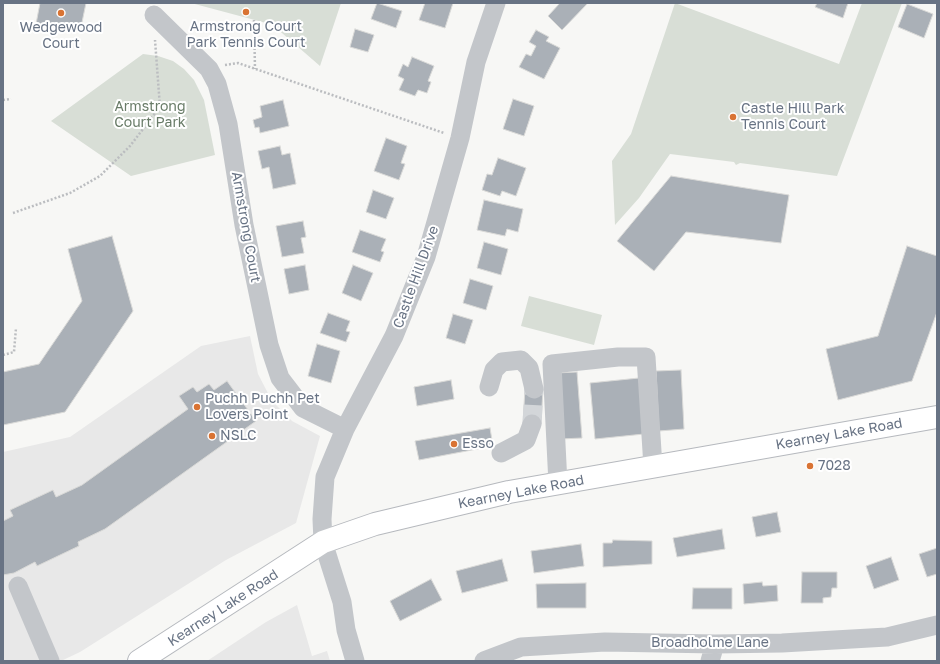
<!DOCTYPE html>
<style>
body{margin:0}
#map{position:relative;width:940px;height:664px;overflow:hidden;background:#f7f7f5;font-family:"Golos Text",sans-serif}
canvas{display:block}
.frame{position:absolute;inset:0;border:4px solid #687384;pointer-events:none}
</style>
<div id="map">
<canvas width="940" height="664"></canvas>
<div class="frame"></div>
</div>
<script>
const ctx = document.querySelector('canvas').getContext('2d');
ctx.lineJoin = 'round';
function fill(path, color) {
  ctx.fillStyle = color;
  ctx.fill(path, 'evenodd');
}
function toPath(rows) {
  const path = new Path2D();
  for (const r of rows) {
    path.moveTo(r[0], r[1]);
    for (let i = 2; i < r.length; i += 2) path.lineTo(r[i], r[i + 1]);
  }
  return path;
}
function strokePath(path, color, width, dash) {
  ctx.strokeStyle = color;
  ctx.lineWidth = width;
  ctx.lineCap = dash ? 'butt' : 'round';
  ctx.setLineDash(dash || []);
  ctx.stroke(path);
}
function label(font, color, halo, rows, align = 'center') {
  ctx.font = font + ' "Golos Text",sans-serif';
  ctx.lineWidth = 4;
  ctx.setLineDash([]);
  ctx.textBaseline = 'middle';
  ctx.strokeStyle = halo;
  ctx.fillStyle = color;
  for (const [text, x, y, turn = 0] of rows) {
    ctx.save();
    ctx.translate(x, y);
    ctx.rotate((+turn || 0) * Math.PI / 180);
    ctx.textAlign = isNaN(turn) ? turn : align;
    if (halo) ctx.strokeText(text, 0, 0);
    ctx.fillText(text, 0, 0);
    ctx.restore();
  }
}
fill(toPath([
 [250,336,258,374,272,401,292,421,320,436,296,523,226,560,80,652,61,661,3,661,3,452,70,437,201,346],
 [297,605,312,656,327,651,330,661,207,661,266,622]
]), '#e8e8e8');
fill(toPath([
 [191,3,341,3,320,66,267,20,266,23],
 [675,3,839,64,862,3,902,3,837,176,740,163,736,165,734,162,670,154,639,198,615,225,612,161,631,134],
 [143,54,158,56,173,61,184,69,194,80,204,100,215,155,131,176,51,121],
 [529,296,602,315,594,345,521,326]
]), '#d8ded6');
const building = toPath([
 [40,3,86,3,80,32,36,24,40,3],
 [377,3,402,11,396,28,371,19,377,3],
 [425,3,453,3,445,28,419,20,425,3],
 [560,3,588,3,562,30,548,16,560,3],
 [817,3,848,3,843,18,815,7,817,3],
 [907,4,933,14,924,38,898,27,907,4],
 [355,29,374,35,368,52,350,47,355,29],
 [536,30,549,37,546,41,560,48,544,79,519,67,526,54,531,56,536,46,529,42,536,30],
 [412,57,434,66,428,81,431,82,427,93,418,90,415,96,399,90,404,79,398,76,403,64,408,67,412,57],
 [513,99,534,106,524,136,503,129,513,99],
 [283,100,289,126,260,133,259,127,255,128,253,120,262,117,260,106,283,100],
 [386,138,407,146,401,163,405,164,399,180,374,171,386,138],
 [280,146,282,155,290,153,296,184,273,189,269,167,262,169,258,151,280,146],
 [498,158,526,168,516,196,502,191,500,196,482,190,487,174,492,175,498,158],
 [671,176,789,195,781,243,686,232,654,271,617,241,671,176],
 [373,190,394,198,386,219,366,212,373,190],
 [484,200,523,209,518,232,507,229,505,236,477,230,484,200],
 [303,221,306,237,301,238,304,253,282,257,276,226,303,221],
 [360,230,386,239,381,251,384,252,380,262,352,252,360,230],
 [112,236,133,311,65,412,3,425,3,372,39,364,82,301,68,249,112,236],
 [484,242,508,249,501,275,477,268,484,242],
 [907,246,937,256,937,312,912,381,838,400,826,349,878,336,907,246],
 [305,265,309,290,289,294,284,269,305,265],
 [353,265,373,273,361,301,342,293,353,265],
 [470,279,493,286,486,310,463,303,470,279],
 [328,313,350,321,346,331,350,332,346,342,320,333,328,313],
 [453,314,473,320,465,344,446,338,453,314],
 [317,344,340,351,331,383,308,376,317,344],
 [681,370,684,429,659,431,656,371,681,370],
 [577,372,582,438,560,439,556,373,577,372],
 [639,378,644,434,595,439,590,383,639,378],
 [451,380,454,399,417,406,414,387,451,380],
 [227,381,256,421,105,529,78,542,79,546,37,566,35,562,14,573,3,575,3,521,13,516,10,510,53,490,56,497,82,485,188,409,179,396,193,387,197,392,209,384,214,390,227,381],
 [525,388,543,389,541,424,523,423,525,388],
 [490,428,493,446,419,460,415,441,490,428],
 [777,512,781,532,756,537,752,517,777,512],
 [722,529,725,549,677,557,673,538,722,529],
 [613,540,652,541,652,564,603,567,603,543,612,543,613,540],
 [581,544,584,566,534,573,531,551,581,544],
 [937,548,937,574,927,577,919,554,937,548],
 [891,557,899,580,874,589,866,566,891,557],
 [502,559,508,581,462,593,456,571,502,559],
 [802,572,837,572,837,588,832,588,831,597,823,598,823,603,801,603,802,572],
 [431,579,442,600,400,621,390,601,431,579],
 [762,582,763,586,777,585,778,601,744,604,743,584,762,582],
 [586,583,586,608,537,608,536,584,586,583],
 [693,588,732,588,732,609,692,609,693,588]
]);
fill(building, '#aab0b7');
strokePath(building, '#d9d9d7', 1);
strokePath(toPath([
 [532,424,534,389]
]), '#d3d6d9', 19, [19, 10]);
const major = toPath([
 [139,661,323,542,375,524,509,492,937,417]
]);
strokePath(major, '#b6b9be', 24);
strokePath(toPath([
 [254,20,255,69],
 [225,65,238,63,444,133],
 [3,100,11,99],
 [13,213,70,193,100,176,130,146,160,107,155,40],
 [3,355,14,352,16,328]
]), '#bbbdc0', 2.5, [2, 2]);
strokePath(toPath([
 [154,15,209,69,217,84,228,124,244,225,269,345,280,378,303,408,345,429],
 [489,387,494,370,502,362,521,360,529,368,534,389],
 [501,453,526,440,532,424],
 [558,484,552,364,618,357,646,357,653,467],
 [18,586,50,661],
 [355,661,346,630,342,602,323,542,322,519,325,477,345,429,394,336,426,257,460,138,476,62,496,3],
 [484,661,521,647,605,642,715,644,782,643,887,637,937,625],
 [710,661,715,644]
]), '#c3c6ca', 19);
strokePath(major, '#fff', 22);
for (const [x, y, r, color] of [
 [246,12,4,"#d97333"],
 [61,13,4,"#d97333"],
 [733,117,4,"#d97333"],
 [197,407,4,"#d97333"],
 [212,436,4,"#d97333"],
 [454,444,4,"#d97333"],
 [810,466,4,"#d97333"]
]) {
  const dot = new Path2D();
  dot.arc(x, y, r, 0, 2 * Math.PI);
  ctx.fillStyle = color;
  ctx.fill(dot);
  strokePath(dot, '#fff', 1.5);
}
label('14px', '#687384', '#fff', [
 ["Armstrong Court",246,27,"center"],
 ["Park Tennis Court",246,43,"center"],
 ["Wedgewood",61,28,"center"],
 ["Court",61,44,"center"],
 ["Castle Hill Park",741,109],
 ["Tennis Court",741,125],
 ["Puchh Puchh Pet",205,399],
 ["Lovers Point",205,415],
 ["NSLC",220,436],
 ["Esso",462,444],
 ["7028",818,466]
], 'left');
label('14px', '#687b67', '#fff', [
 ["Armstrong",150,107],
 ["Court Park",150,123]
]);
label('14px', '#687384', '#fff', [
 ["Armstrong Court",246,227,80],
 ["Castle Hill Drive",416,277,-70],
 ["Kearney Lake Road",839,434,-10],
 ["Kearney Lake Road",521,492,-11],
 ["Kearney Lake Road",223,608,-33],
 ["Broadholme Lane",710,643]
]);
</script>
